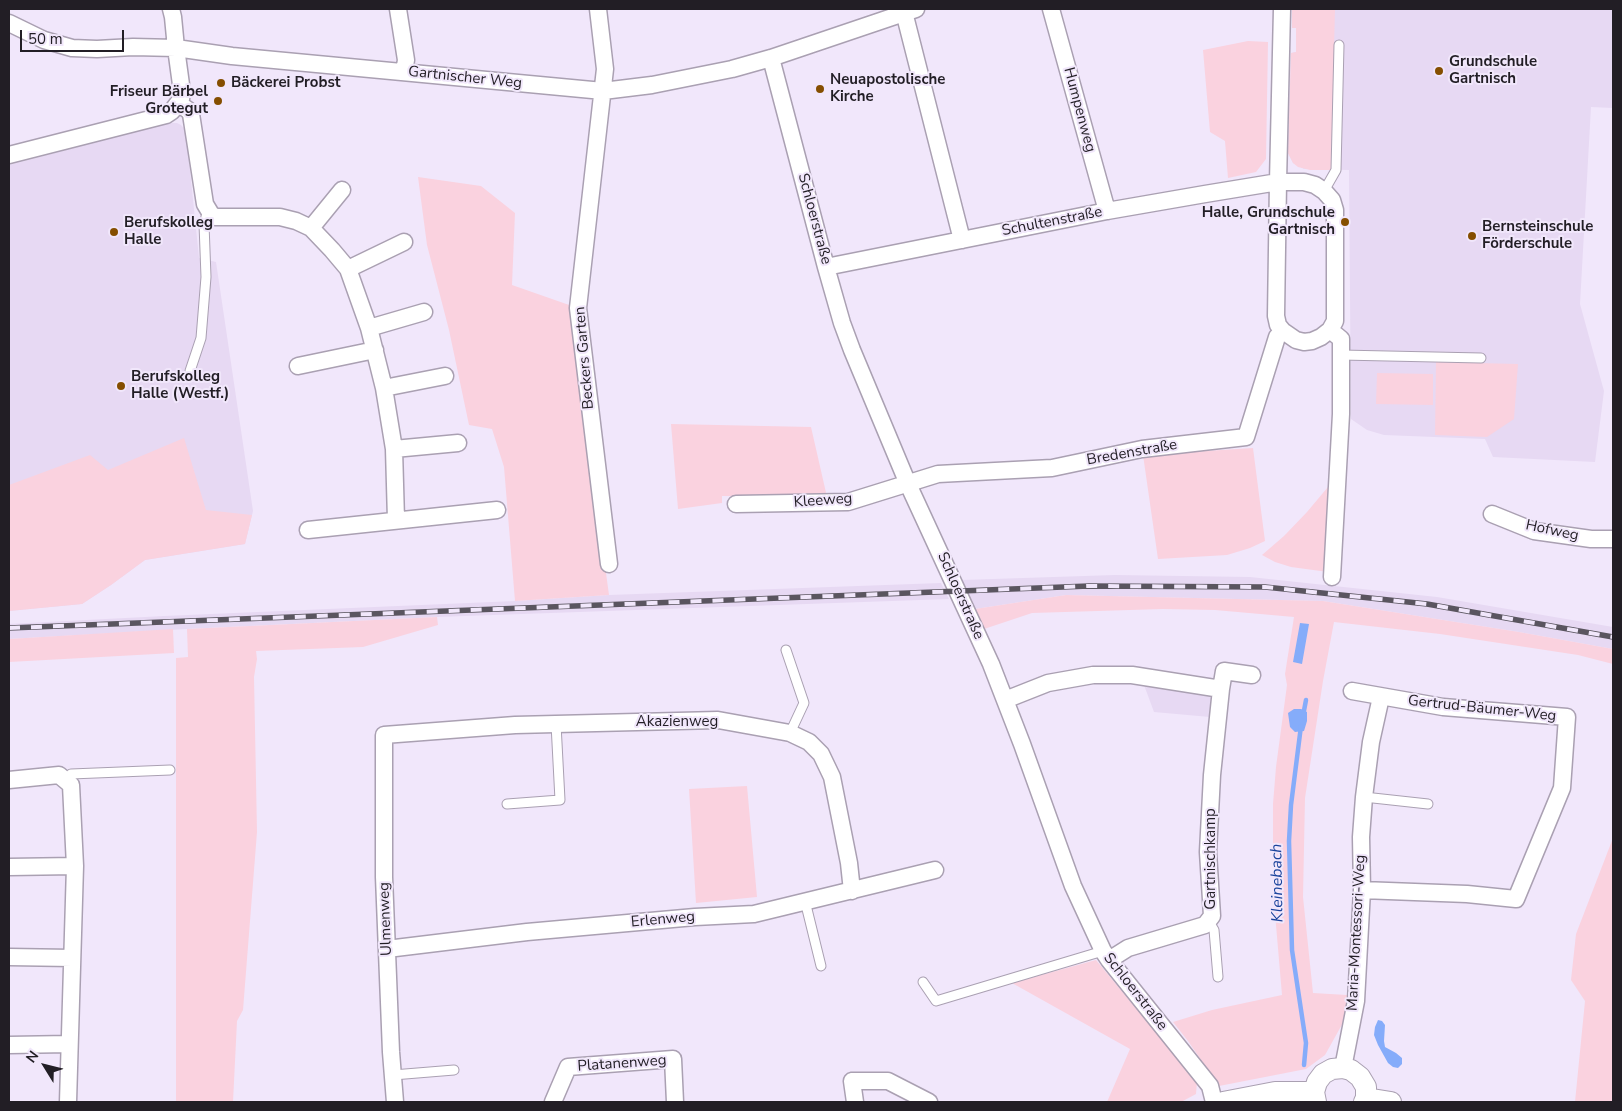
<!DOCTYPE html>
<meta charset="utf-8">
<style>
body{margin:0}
#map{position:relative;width:1622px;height:1111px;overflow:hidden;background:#f1e7fb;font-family:"Nunito Sans",sans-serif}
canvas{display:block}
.frame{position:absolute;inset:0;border:10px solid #221e25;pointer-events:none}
.north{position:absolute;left:20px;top:1041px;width:50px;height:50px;-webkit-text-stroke:4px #f1e7fb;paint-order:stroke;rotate:306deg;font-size:14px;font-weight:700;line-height:20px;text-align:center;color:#221e25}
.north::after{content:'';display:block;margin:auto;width:18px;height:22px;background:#221e25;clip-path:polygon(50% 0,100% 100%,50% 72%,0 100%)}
.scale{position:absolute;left:20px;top:30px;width:104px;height:22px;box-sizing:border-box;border:2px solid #221e25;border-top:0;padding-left:6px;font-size:15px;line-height:18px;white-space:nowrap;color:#221e25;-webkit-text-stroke:4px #f1e7fb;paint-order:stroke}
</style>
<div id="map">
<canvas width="1622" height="1111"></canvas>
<div class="frame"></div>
<div class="north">N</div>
<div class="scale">50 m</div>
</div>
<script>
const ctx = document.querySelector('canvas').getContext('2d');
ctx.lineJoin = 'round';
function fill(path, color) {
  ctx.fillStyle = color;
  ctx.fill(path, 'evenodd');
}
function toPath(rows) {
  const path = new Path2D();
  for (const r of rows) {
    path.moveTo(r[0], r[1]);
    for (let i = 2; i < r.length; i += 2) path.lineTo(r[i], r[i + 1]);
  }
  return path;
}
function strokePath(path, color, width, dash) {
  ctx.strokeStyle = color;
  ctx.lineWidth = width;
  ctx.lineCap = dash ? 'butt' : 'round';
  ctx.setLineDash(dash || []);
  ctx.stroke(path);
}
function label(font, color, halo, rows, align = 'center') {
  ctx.font = font + ' "Nunito Sans",sans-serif';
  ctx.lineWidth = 4;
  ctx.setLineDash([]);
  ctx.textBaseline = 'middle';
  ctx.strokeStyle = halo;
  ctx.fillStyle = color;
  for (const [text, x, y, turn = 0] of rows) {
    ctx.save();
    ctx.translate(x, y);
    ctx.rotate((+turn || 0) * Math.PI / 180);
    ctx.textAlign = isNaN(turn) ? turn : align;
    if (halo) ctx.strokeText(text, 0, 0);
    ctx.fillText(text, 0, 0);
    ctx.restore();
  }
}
fill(toPath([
 [1292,9,1613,9,1613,108,1591,107,1580,304,1604,391,1595,462,1493,457,1485,439,1384,435,1367,430,1351,419,1349,170,1304,169,1293,163,1288,153,1291,53,1296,52,1296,28,1292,28],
 [168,123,177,123,181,125,186,131,199,258,216,262,253,511,245,544,145,560,111,585,82,604,9,611,9,165],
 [1115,575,1250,577,1437,597,1613,627,1613,649,1519,632,1323,601,1066,595,975,609,962,580],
 [941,583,949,599,437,617,187,629,9,639,9,624,164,616,515,601,609,595],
 [1144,685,1213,695,1210,717,1154,712]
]), '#e7d9f3');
fill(toPath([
 [1292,9,1335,9,1331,170,1310,170,1298,167,1293,163,1288,153,1291,53,1296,52,1296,28,1292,28],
 [1248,41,1268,42,1266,159,1256,172,1228,178,1225,141,1210,132,1203,50],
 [418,177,481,186,515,213,512,285,572,306,581,390,609,595,515,601,504,467,492,429,469,425,449,330,427,245],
 [1436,362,1518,364,1514,419,1487,437,1435,435],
 [1377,373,1433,374,1433,405,1376,404],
 [671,424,811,427,827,497,722,496,722,503,678,509],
 [184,438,206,510,252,515,245,544,145,560,111,585,82,604,9,611,9,485,90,455,108,470],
 [1253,448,1265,541,1250,548,1227,555,1158,559,1143,455],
 [1333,481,1328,572,1291,567,1275,562,1262,555,1284,536,1307,512],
 [1066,595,1323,601,1519,632,1613,649,1613,664,1578,655,1440,634,1334,622,1323,681,1305,798,1303,897,1313,993,1347,995,1344,1021,1325,1055,1306,1069,1219,1086,1188,1041,1173,1022,1212,1010,1282,995,1273,890,1273,804,1276,767,1287,685,1285,674,1294,617,1215,610,1163,609,1032,613,984,629,975,609],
 [437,617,438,625,363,647,256,651,257,659,254,677,257,832,243,1010,237,1021,233,1102,176,1102,176,658,188,657,187,629],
 [173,629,174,653,9,662,9,639],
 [747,786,757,897,696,903,689,789],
 [1613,838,1613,1102,1575,1102,1585,1001,1571,980,1576,934],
 [1096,960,1197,1082,1196,1094,1181,1102,1107,1102,1130,1049,1012,983]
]), '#fad2df');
fill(toPath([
 [1300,623,1309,624,1302,664,1293,662],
 [1294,709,1301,709,1307,712,1307,721,1304,731,1295,732,1290,727,1288,713],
 [1378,1020,1382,1021,1385,1025,1384,1041,1385,1047,1396,1053,1402,1058,1402,1064,1398,1068,1393,1067,1388,1063,1378,1045,1374,1035,1375,1027]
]), '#85acfa');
strokePath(toPath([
 [1303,716,1306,700],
 [1301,726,1291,805,1289,841,1292,950,1306,1043,1304,1065]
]), '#85acfa', 4.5);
const service = toPath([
 [1324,191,1336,170,1339,45],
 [1341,355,1481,358],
 [190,371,201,338,206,277,204,224,208,210],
 [786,650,804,703,790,733],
 [65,780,71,774,170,770],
 [1364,797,1428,804],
 [507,804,560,800,556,724],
 [805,901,821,966],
 [1208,920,1214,930,1218,977],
 [923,982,936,1001,1103,951],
 [393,1075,454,1070]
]);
const minor = toPath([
 [398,9,406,60,404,72],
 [598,9,605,69,578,308,609,564],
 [1051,9,1107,211],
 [904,12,962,240],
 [9,23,44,40,72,48,97,49,133,47,176,48,232,56,603,91,652,85,732,69,771,58,916,9],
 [771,58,826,267,842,323,852,350,908,484,991,664,1022,744,1073,886,1103,951,1109,960,1210,1086,1214,1102],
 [179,104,188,110,191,114,205,204,211,214,215,217,280,217,296,221,311,228,332,250,348,269,369,328,384,388,394,449,396,520],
 [9,155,166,115,172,111,181,99,182,92,176,48,173,17,171,9],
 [311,228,342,190],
 [826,267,1107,211,1205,194,1278,182,1304,182,1315,185,1324,191,1332,200,1335,210,1335,321,1330,330,1321,337,1312,341,1304,342,1296,340,1283,331,1278,325,1276,316,1278,182,1282,9],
 [348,269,404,242],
 [369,328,424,312],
 [1330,330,1341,339,1341,414,1332,577],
 [298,366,375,350],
 [384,388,445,376],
 [394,449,458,443],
 [736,504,848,502,938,474,1052,468,1142,449,1246,437,1277,337,1283,331],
 [1492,514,1534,531,1591,539,1613,539],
 [308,530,497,510],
 [1352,691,1443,707,1567,717,1562,788,1516,899,1467,894,1362,890],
 [1005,700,1048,683,1093,675,1132,675,1221,689],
 [9,780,59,775,71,785,75,866,68,1102],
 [9,867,75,866],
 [387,949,527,932,695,917,754,914,935,870],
 [9,957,72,958],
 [1109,960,1128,948,1205,925,1212,916,1208,852,1212,775,1221,689,1224,671,1252,675],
 [9,1045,69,1044],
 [1343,1068,1356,1001,1362,890,1361,837,1364,797,1371,742,1381,697],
 [395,1102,391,1052,384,877,384,735,515,725,718,720,790,733,809,742,821,754,832,777,849,863,852,891],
 [553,1102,568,1067,673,1059,675,1102],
 [855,1102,852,1081,888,1081,929,1102]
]);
const tertiary = toPath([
 [1366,1098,1391,1102],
 [1223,1102,1275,1092,1314,1092],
 [1316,1102,1314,1092,1317,1082,1323,1074,1332,1069,1343,1068,1351,1070,1360,1077,1366,1087,1366,1098,1364,1102]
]);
strokePath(service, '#aaa0b2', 11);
strokePath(minor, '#aaa0b2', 19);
strokePath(tertiary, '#aaa0b2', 22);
strokePath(service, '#fff', 9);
strokePath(minor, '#fff', 16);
strokePath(tertiary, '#fff', 20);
const rail = toPath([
 [9,628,1089,586,1265,587,1427,604,1613,637]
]);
strokePath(rail, '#5a555f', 5.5);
strokePath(rail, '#f1e7fb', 4, [11]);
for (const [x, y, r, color] of [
 [1439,71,5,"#854e00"],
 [221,83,5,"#854e00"],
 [820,89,5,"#854e00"],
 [218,101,5,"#854e00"],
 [1345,222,5,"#854e00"],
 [114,232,5,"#854e00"],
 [1472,236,5,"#854e00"],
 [121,386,5,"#854e00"]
]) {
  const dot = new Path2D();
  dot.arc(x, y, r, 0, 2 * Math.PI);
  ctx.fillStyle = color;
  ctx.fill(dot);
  strokePath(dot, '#f1e7fb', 2);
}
label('bold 15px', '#221e25', '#f1e7fb', [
 ["Grundschule",1449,62],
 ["Gartnisch",1449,79],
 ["Neuapostolische",830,80],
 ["Kirche",830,97],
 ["Bäckerei Probst",231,83],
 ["Friseur Bärbel",208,92,"right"],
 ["Grotegut",208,109,"right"],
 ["Halle, Grundschule",1335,213,"right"],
 ["Gartnisch",1335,230,"right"],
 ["Berufskolleg",124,223],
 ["Halle",124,240],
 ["Bernsteinschule",1482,227],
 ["Förderschule",1482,244],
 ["Berufskolleg",131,377],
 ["Halle (Westf.)",131,394]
], 'left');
label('15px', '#221e25', '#f1e7fb', [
 ["Gartnischer Weg",465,78,6],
 ["Humpenweg",1079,110,75],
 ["Schloerstraße",814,219,75],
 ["Schultenstraße",1052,222,-11],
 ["Beckers Garten",585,358,-95],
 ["Bredenstraße",1132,453,-10],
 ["Kleeweg",823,501,-4],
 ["Hofweg",1552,531,12],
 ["Schloerstraße",960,596,66],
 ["Gertrud-Bäumer-Weg",1482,709,6],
 ["Akazienweg",677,722],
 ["Gartnischkamp",1211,859,-90],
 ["Ulmenweg",386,919,-92],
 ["Erlenweg",663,920,-5],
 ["Maria-Montessori-Weg",1357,933,-87],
 ["Schloerstraße",1135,992,52],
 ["Platanenweg",622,1064,-4]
]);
label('italic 16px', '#1b449c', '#f1e7fb', [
 ["Kleinebach",1278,883,-91]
]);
</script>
